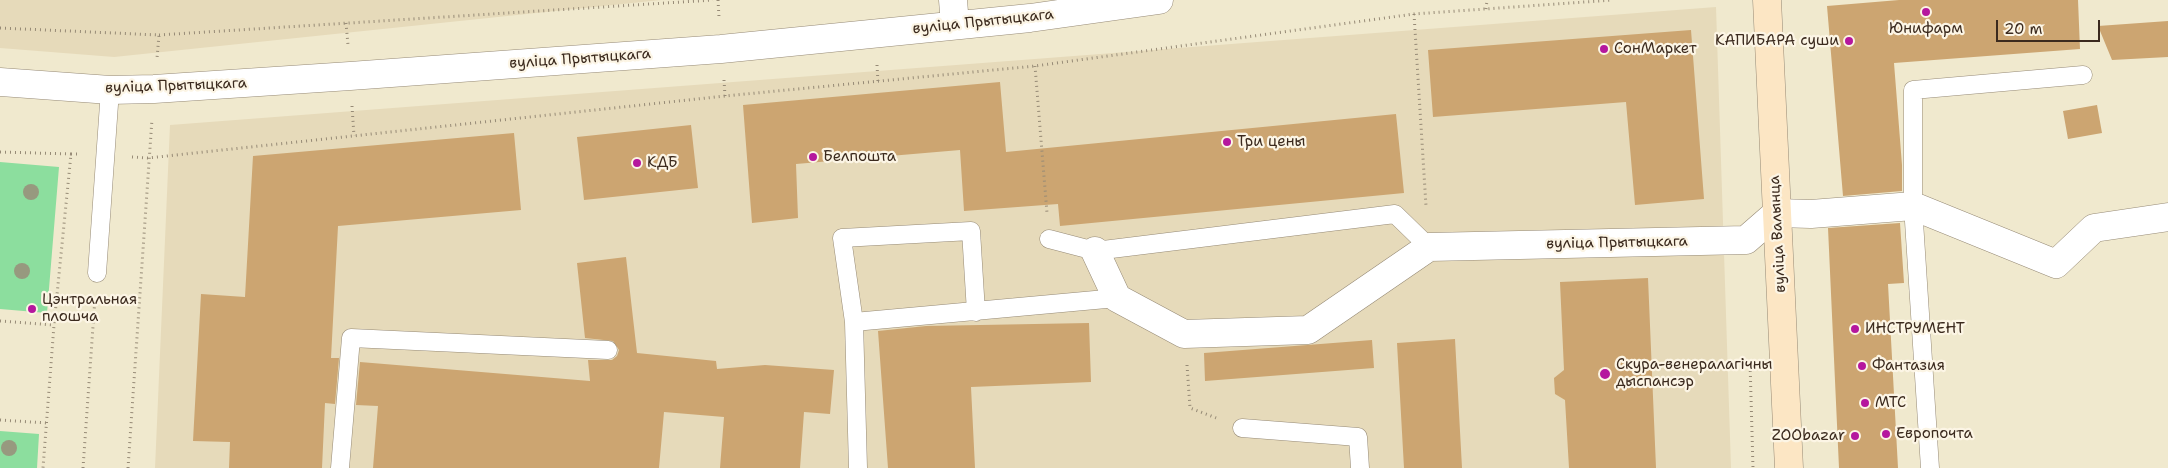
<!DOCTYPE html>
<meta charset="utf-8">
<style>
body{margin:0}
#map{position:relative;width:2168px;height:468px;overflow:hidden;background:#f0e9ce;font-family:"Shantell Sans",sans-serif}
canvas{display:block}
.scale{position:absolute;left:1996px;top:20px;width:104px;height:22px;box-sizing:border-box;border:2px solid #3b2a1e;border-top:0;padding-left:6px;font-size:15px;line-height:18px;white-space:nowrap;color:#3b2a1e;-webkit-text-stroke:4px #fcf5e5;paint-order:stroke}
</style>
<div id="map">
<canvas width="2168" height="468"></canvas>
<div class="scale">20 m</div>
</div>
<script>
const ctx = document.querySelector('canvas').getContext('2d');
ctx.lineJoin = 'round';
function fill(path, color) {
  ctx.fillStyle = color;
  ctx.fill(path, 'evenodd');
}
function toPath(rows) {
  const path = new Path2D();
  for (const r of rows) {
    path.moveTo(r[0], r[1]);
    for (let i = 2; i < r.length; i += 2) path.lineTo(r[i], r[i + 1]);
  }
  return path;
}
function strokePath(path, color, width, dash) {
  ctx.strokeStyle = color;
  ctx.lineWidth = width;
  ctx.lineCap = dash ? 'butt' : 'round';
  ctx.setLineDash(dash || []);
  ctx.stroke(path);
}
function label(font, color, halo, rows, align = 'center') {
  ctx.font = font + ' "Shantell Sans",sans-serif';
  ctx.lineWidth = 4.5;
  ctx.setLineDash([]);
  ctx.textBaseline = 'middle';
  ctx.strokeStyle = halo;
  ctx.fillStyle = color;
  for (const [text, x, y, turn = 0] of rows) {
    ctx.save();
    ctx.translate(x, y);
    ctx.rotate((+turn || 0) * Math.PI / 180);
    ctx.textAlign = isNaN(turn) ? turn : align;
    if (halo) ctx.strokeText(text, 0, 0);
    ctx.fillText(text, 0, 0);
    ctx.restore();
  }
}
fill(toPath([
 [0,0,661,0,114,57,0,48],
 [1716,7,1731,468,155,468,170,125]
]), '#e6daba');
fill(toPath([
 [0,162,59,167,47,313,0,309],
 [0,431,39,434,37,468,0,468]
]), '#8cde9e');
fill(toPath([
 [1899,0,2078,0,2080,49,1894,63,1902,165,1902,191,1843,196,1827,6],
 [2168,21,2168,57,2112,60,2098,26],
 [1691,30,1704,199,1635,205,1626,102,1433,117,1428,50],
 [1000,82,1006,152,1396,114,1404,193,1060,226,1058,204,964,211,960,150,796,164,798,218,752,223,743,105],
 [2097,105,2102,133,2068,139,2063,111],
 [691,125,698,188,584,200,577,137],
 [514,133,521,210,338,226,331,358,339,358,335,404,325,403,322,468,229,468,230,442,193,441,201,294,245,297,253,156],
 [1900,223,1904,283,1888,284,1898,468,1839,468,1828,228],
 [626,257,637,353,716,361,717,369,765,365,834,370,830,414,804,412,800,468,720,468,724,417,664,412,659,468,373,468,378,406,356,405,360,362,590,381,588,360,612,360,617,356,619,350,613,341,585,338,577,263],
 [1648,278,1656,468,1569,468,1565,400,1555,394,1554,378,1564,370,1560,282],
 [1089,323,1091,382,971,387,975,468,888,468,878,331,926,326],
 [1455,339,1462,468,1404,468,1397,343],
 [1372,340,1374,368,1205,381,1204,353]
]), '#cca571');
const lane = toPath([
 [1049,239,1095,251,1395,214,1429,247],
 [97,273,110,90],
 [854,322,842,238,971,231,976,312],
 [1242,428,1358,437,1360,468],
 [340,468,351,338,608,350],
 [858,468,854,322,1117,298],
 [1930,468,1913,206,1913,90,2083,75]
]);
const street = toPath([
 [953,0,955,25],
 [0,82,110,90,154,89,350,76,721,49,1030,18,1159,0],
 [1095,251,1117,298,1184,334,1308,330,1429,247,1746,240,1777,213,1811,214,1913,206,2056,264,2094,228,2168,217]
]);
const secondary = toPath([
 [1767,0,1789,468]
]);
strokePath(lane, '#968a76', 19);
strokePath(street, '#968a76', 29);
strokePath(secondary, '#968a76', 29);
strokePath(toPath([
 [718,0,719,17],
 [1486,9,1487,0],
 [1414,14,1426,206],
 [346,23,348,45],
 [0,28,159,35,157,58],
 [159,35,713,0],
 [877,65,878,82],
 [1035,66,1047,213],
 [724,80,725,96],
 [352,106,354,136],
 [0,152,71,154,54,325,43,468],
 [71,154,78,154],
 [132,157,148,158,725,96,1035,66,1414,14,1613,0],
 [0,321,54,325],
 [1750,361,1753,468],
 [1187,365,1190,408,1219,419],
 [0,420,47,423],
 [83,468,95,298],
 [128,468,152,119]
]), '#968a76', 3, [1, 4]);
strokePath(lane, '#fff', 18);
strokePath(street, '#fff', 28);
strokePath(secondary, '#fce6c4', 28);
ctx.fillStyle = '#97997f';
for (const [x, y] of [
 [31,192],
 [22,271],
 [9,448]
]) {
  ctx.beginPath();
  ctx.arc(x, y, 8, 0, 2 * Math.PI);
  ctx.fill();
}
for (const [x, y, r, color] of [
 [1926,12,5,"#b5179e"],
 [1849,41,5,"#b5179e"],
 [1604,49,5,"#b5179e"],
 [1227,142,5,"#b5179e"],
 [813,157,5,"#b5179e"],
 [637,163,5,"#b5179e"],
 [32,309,5,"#b5179e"],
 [1855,329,5,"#b5179e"],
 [1862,366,5,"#b5179e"],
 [1605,374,6,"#b5179e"],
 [1865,403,5,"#b5179e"],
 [1886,434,5,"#b5179e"],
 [1855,436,5,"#b5179e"]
]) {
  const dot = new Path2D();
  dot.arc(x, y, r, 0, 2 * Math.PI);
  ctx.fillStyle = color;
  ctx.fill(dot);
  strokePath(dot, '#fcf5e5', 2);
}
label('15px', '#3b2a1e', '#fcf5e5', [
 ["вуліца Прытыцкага",983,22,-6],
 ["вуліца Прытыцкага",580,59,-4],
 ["вуліца Прытыцкага",176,86,-2],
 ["вуліца Валынца",1778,234,-93],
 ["вуліца Прытыцкага",1617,243,-1]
]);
label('15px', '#3b2a1e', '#fcf5e5', [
 ["Юнифарм",1926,29,"center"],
 ["КАПИБАРА суши",1839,41,"right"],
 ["СонМаркет",1614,49],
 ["Три цены",1237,142],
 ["Белпошта",823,157],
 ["КДБ",647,163],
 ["Цэнтральная",42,300],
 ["плошча",42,317],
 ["ИНСТРУМЕНТ",1865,329],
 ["Скура-венералагічны",1616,365],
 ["дыспансэр",1616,382],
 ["Фантазия",1872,366],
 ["МТС",1875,403],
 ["Европочта",1896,434],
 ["ZOObazar",1845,436,"right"]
], 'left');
</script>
